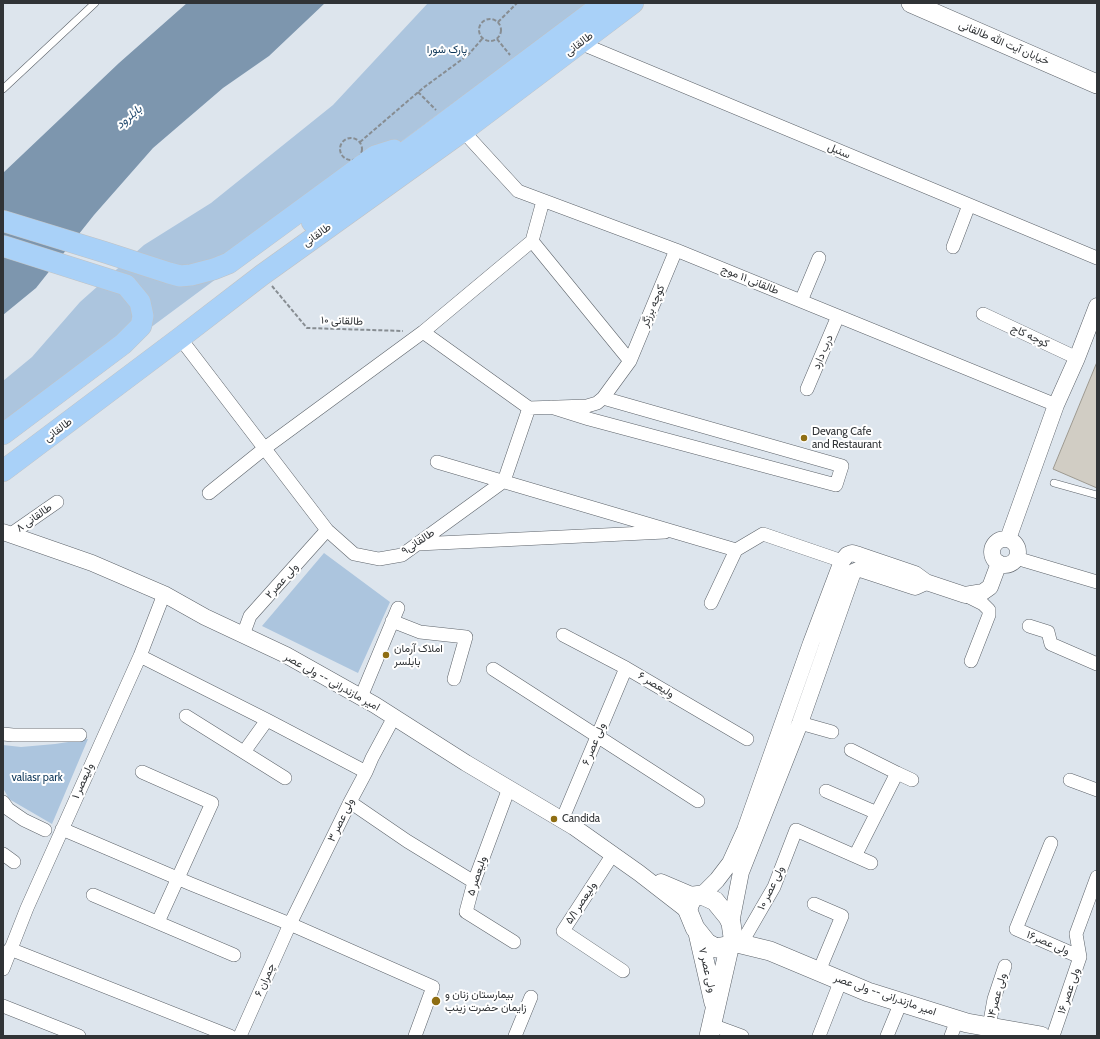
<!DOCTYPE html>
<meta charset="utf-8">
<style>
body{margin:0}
#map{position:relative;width:1100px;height:1039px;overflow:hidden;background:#dde5ed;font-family:Cabin,sans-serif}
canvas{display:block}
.frame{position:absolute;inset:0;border:4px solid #303336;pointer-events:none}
</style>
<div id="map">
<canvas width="1100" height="1039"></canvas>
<div class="frame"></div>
</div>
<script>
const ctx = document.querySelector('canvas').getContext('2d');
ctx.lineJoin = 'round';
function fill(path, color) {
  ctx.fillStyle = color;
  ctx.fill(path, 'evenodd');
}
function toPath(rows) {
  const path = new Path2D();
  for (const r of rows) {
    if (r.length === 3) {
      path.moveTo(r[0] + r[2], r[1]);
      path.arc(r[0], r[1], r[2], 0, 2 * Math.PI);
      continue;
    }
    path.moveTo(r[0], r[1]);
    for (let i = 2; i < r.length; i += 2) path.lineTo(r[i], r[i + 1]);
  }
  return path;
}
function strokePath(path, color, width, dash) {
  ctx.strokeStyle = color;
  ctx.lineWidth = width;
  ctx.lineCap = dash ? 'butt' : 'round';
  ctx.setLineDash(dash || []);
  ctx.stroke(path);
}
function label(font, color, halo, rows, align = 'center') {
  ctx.font = font + ' Cabin,Vazirmatn,sans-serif';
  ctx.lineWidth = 4;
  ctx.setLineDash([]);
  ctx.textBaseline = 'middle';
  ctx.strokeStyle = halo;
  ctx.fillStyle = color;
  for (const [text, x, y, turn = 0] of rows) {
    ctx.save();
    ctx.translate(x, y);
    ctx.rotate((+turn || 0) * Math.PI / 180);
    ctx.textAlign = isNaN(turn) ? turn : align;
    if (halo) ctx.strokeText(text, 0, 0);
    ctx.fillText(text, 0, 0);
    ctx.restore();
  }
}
fill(toPath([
 [428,3,588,3,150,328,3,439,3,381,32,357,80,302,144,245,211,203,333,105],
 [324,553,390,602,358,673,262,626],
 [88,739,52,824,9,799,3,788,3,745,21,747,55,744]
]), '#acc5de');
fill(toPath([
 [187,3,325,3,269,56,223,88,153,148,94,215,36,288,3,315,3,173,119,63]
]), '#7d96ae');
const building = toPath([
 [1097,362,1097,488,1053,469,1097,362]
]);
fill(building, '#d1cdc4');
strokePath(building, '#9d9990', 1);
const service = toPath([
 [3,89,95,3],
 [1054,483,1097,495]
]);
const minor = toPath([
 [580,43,1097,258],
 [463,131,518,191,676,250,1056,405],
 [532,241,630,361],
 [953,247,969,205],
 [801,301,819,258],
 [983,314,1077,358],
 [423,332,529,408,587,406,597,403,603,398,630,361,676,250],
 [180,338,327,530,354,554,379,559,402,555,504,481],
 [807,389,838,316],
 [551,407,589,419,836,485,842,466,603,398],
 [437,462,736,550],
 [504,481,529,408],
 [209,493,265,448,423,332,532,241,543,201],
 [11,534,57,502],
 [418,544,665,532],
 [1016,558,1097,582],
 [965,595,983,604,989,610,989,615,971,661],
 [711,603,736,550,763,534,842,561],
 [392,621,420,632,466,637,454,679],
 [1029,626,1048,632,1051,644,1097,664],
 [243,635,250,616,327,530],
 [563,635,626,668,747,739],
 [140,656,267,720,366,772],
 [493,669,698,801],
 [361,697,398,608],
 [186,716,285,778],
 [800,723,832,732],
 [3,734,13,735,80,735],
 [851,750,897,773,855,856],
 [244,752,267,720],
 [142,772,212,803,158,922],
 [897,773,912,780],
 [1070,780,1097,790],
 [509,788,474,882,466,912,514,942],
 [826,791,877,813],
 [3,802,8,809,24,820,45,830],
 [350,802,407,841,474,882],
 [562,820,626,668],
 [62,829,191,884,290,924,433,987,415,1036],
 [1051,843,1016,929,1080,957],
 [3,854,14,862],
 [613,854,563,931,623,971],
 [93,895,234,955],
 [814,904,842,916,819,971],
 [741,944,774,887,796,830,871,863],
 [10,949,230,1036],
 [3,969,27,908,140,656,164,594],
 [3,1006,79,1036],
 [712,1025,742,1036],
 [989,1027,994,999,1005,966],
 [240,1036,290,924,350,802,366,772,372,758,394,717],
 [515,1036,531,997],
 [819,1036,841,980],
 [887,1036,901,1002],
 [951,1036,957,1020],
 [1053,1036,1080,957,1076,934,1097,877]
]);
const tertiary = toPath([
 [3,532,92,563,164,594,205,617,286,655,375,705,466,763,574,827,639,873,688,911],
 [1008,539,1056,405,1077,358,1097,306],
 [1005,552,13],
 [661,882,694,896],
 [702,895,717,880,730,863,745,830,811,643,842,561,847,555,852,553,859,555,915,574,926,582,965,595,983,592,990,587,999,563],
 [731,923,741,872,800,723,853,572,860,569,915,587,926,582]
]);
const secondary = toPath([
 [911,3,1097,84],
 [702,895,715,901,728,917,731,923,733,937,733,942,726,946,716,948,707,943,695,928,688,911,689,905,694,896,702,895],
 [698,933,714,1003],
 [733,942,770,951,868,992,967,1023,1041,1036],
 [709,1036,730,944]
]);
const primary = toPath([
 [3,221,104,252,169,273,180,276,191,275,214,269,229,263,375,156,394,150],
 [312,222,604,3],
 [3,246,126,285,140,302,143,316,141,326,123,344,3,434],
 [3,471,180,338,262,275,463,131,633,3]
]);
strokePath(service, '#5d636a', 8);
strokePath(minor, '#5d636a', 14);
strokePath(tertiary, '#5d636a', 17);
strokePath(secondary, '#5d636a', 20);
strokePath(primary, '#c1c2c3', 22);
strokePath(toPath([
 [490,30,11],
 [498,22,517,3],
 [497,39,510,55],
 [418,92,436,110],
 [351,149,11],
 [360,142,423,88,468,55,482,39],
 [272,286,307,328,403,331]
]), '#878d92', 2, [4, 2]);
strokePath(service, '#fff', 7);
strokePath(minor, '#fff', 13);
strokePath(tertiary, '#fff', 16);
strokePath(secondary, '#fff', 19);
strokePath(primary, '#a9d1f8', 21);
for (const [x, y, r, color] of [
 [804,438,4,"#8f6e13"],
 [386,655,4,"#8f6e13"],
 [554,819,4,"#8f6e13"],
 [436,1001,5,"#8f6e13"]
]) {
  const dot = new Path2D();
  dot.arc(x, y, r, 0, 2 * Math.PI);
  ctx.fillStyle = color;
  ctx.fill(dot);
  strokePath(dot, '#fff', 1.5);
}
label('11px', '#303336', '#fff', [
 ["خیابان آیت الله طالقانی",1004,43,23],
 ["طالقانی",579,44,-37],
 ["سنبل",839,151,23],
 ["طالقانی",317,235,-36],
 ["طالقانی ۱۱ موج",750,280,22],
 ["کوچه برزگر",653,306,-67],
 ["طالقانی ۱۰",342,321,2],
 ["کوجه کاج",1030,336,25],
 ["درب دارد",823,352,-67],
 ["طالقانی",58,430,-37],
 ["طالقانی ۸",34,518,-35],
 ["طالقانی۹",418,542,-34],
 ["ولی عصر۲",282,581,-48],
 ["امیر مازندرانی -- ولی عصر",332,682,29],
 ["ولیعصر ۶",656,685,31],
 ["ولی عصر ۶",594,744,-67],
 ["ولیعصر ۱",83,781,-66],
 ["ولی عصر ۳",341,820,-64],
 ["ولیعصر ۵",477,876,-72],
 ["ولی عصر ۱۰",771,888,-64],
 ["ولیعصر ۵/۱",581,903,-57],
 ["ولی عصر۱۶",1048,943,23],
 ["ولی عصر ۷",707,970,77],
 ["چمران ۶",265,980,-66],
 ["ولی عصر ۱۶",1069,991,-71],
 ["امیر مازندرانی -- ولی عصر",885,995,19],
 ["ولی عصر۱۴",997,996,-75]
]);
label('11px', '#0d3658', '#fff', [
 ["پارک شورا",447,50],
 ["valiasr park",37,778]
]);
label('11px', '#303336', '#fff', [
 ["Devang Cafe",812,432],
 ["and Restaurant",812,445],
 ["املاک آرمان",394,649],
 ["بابلسر",394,662],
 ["Candida",562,819],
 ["بیمارستان زنان و",445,995],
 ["زایمان حضرت زینب",445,1008]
], 'left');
label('italic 12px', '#254d71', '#fff', [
 ["بابلرود",129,117,-40]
]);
</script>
